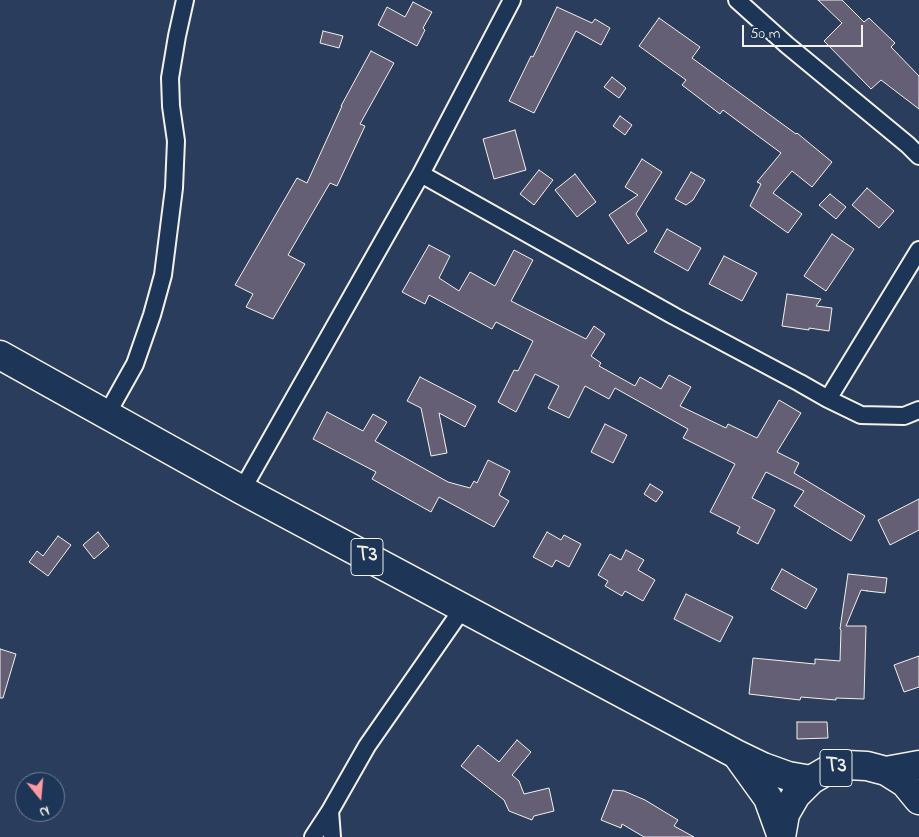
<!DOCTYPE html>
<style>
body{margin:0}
#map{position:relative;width:919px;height:837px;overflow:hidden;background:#2b3d5d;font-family:"Indie Flower",sans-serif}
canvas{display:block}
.north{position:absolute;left:15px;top:772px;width:50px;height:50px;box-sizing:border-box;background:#1d3557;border:1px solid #738091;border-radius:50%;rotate:163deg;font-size:14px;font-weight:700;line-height:20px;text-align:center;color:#f4f1e8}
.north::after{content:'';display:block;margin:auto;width:18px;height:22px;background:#ff9aa2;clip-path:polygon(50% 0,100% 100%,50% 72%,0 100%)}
.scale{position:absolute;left:742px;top:25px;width:121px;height:22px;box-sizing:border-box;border:2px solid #f4f1e8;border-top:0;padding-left:6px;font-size:15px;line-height:18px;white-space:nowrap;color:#f4f1e8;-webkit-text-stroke:4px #1d3557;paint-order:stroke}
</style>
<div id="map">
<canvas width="919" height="837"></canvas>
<div class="north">N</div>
<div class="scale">50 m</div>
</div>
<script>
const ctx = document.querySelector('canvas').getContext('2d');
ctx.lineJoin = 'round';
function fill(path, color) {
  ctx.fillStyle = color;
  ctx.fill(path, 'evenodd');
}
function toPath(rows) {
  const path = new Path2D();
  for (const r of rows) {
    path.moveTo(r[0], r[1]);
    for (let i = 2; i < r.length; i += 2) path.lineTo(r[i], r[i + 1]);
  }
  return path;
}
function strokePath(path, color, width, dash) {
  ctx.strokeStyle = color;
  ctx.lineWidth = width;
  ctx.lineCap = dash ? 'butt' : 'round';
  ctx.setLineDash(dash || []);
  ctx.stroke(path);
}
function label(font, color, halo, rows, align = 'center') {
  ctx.font = font + ' "Indie Flower",sans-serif';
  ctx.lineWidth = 4;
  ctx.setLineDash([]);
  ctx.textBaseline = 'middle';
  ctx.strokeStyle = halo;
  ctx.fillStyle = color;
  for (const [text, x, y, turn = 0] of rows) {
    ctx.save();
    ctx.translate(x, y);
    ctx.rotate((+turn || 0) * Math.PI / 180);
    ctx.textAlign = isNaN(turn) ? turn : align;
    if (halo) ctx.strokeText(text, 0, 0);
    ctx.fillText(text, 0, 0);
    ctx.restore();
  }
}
const building = toPath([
 [818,0,842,0,864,22,869,18,895,43,891,47,919,76,919,109,881,80,871,89,824,41,842,23,818,0],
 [413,2,432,12,423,28,425,30,417,46,378,25,387,7,405,17,413,2],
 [557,7,592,23,595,19,610,28,601,45,576,31,534,113,509,101,531,56,533,57,557,7],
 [659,18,700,47,692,58,796,134,797,133,832,162,812,187,792,171,773,193,802,214,788,233,750,206,761,184,757,182,781,153,723,110,720,114,682,85,686,80,639,46,659,18],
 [323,31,343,36,339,48,320,43,323,31],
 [371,51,394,63,360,124,365,126,337,186,330,183,288,255,305,264,273,319,246,307,253,294,235,285,297,178,307,183,342,106,341,106,371,51],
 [612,77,626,88,619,98,604,87,612,77],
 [620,116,632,125,625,135,613,126,620,116],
 [515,130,526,170,494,179,483,139,515,130],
 [642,159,662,172,636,214,647,231,628,244,609,215,638,195,625,187,642,159],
 [539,170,553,180,534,205,520,194,539,170],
 [691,172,705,180,693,200,686,205,675,199,691,172],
 [575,174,596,202,577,217,555,190,575,174],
 [867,188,894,211,879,228,852,205,867,188],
 [830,194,846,207,836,219,819,205,830,194],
 [667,229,701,248,688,271,654,252,667,229],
 [832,234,854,249,826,291,804,276,832,234],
 [429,245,450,256,439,278,459,291,470,272,495,286,514,250,533,260,511,301,586,339,594,326,605,334,591,356,601,363,599,366,635,386,640,377,661,389,669,375,691,387,680,406,726,428,728,424,757,438,779,400,801,413,777,452,799,463,794,473,865,516,851,541,794,506,804,491,766,472,752,498,775,510,758,544,737,533,740,527,710,512,735,464,683,438,688,429,615,388,609,399,585,386,569,418,548,408,559,386,535,374,516,412,498,402,514,370,518,371,533,341,496,322,492,329,429,295,425,304,402,292,429,245],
 [724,256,757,273,742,301,709,284,724,256],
 [787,294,821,299,816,306,832,308,829,331,809,328,809,330,782,326,787,294],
 [420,377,476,406,465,427,439,413,447,453,431,456,421,408,407,401,420,377],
 [327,412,363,431,373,414,387,422,375,441,448,482,470,488,474,481,477,483,488,460,510,471,499,495,509,501,494,527,439,497,431,512,372,479,376,472,313,439,327,412],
 [605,424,627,435,613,463,591,452,605,424],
 [650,484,663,492,656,502,644,494,650,484],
 [919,499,919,530,890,545,878,520,919,499],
 [98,532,109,546,94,559,83,545,98,532],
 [547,532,561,540,564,535,581,544,569,567,556,560,552,567,533,557,547,532],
 [58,536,71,545,48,576,29,562,37,551,43,556,58,536],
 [626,550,644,560,638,570,655,580,643,601,625,591,622,596,605,586,608,581,598,575,610,554,621,560,626,550],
 [782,569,817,589,806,609,771,589,782,569],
 [848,574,887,578,885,593,867,591,867,590,867,591,861,590,846,626,866,626,864,699,836,698,836,700,801,697,800,700,749,694,753,658,815,664,815,659,840,661,841,630,840,629,848,574],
 [686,594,733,617,720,642,674,619,686,594],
 [0,649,16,654,3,698,0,698,0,649],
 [919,656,919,687,904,692,894,665,919,656],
 [797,722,827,722,828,738,797,739,797,722],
 [517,740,531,752,512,775,519,781,524,794,549,788,554,811,534,816,532,820,509,811,504,800,461,766,478,745,499,762,517,740],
 [613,790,624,791,645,800,678,820,674,826,694,837,644,837,622,824,621,828,601,820,613,790]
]);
fill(building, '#645f75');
strokePath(building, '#f4f1e8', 1);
const minor = toPath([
 [737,0,787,45,908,145,919,156],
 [421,174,674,316,800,383,828,399,861,415,904,416,919,410],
 [828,399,919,250],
 [107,414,135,364,152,315,163,275,174,188,176,141,171,106,170,78,177,36,185,0],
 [242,490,421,174,512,0],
 [313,837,330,811],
 [332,837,330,811,367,746,463,608]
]);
const trunk = toPath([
 [0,355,242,490,736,754,763,767,788,776,811,780],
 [737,755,768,798,781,834],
 [886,771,919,765],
 [781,837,785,814,796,795,811,780,828,770,847,765,867,766,886,771,905,783,919,800]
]);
strokePath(minor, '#f4f1e8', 20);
strokePath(trunk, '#f4f1e8', 31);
strokePath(minor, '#1d3557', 16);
strokePath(trunk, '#1d3557', 28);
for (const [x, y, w] of [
 [367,557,32],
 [836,768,32]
]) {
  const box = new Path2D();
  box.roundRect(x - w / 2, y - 18.5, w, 37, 4);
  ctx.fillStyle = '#1d3557';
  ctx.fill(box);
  strokePath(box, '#f4f1e8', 1);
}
label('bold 21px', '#f4f1e8', null, [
 ["T3",367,557],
 ["T3",836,768]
]);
</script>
